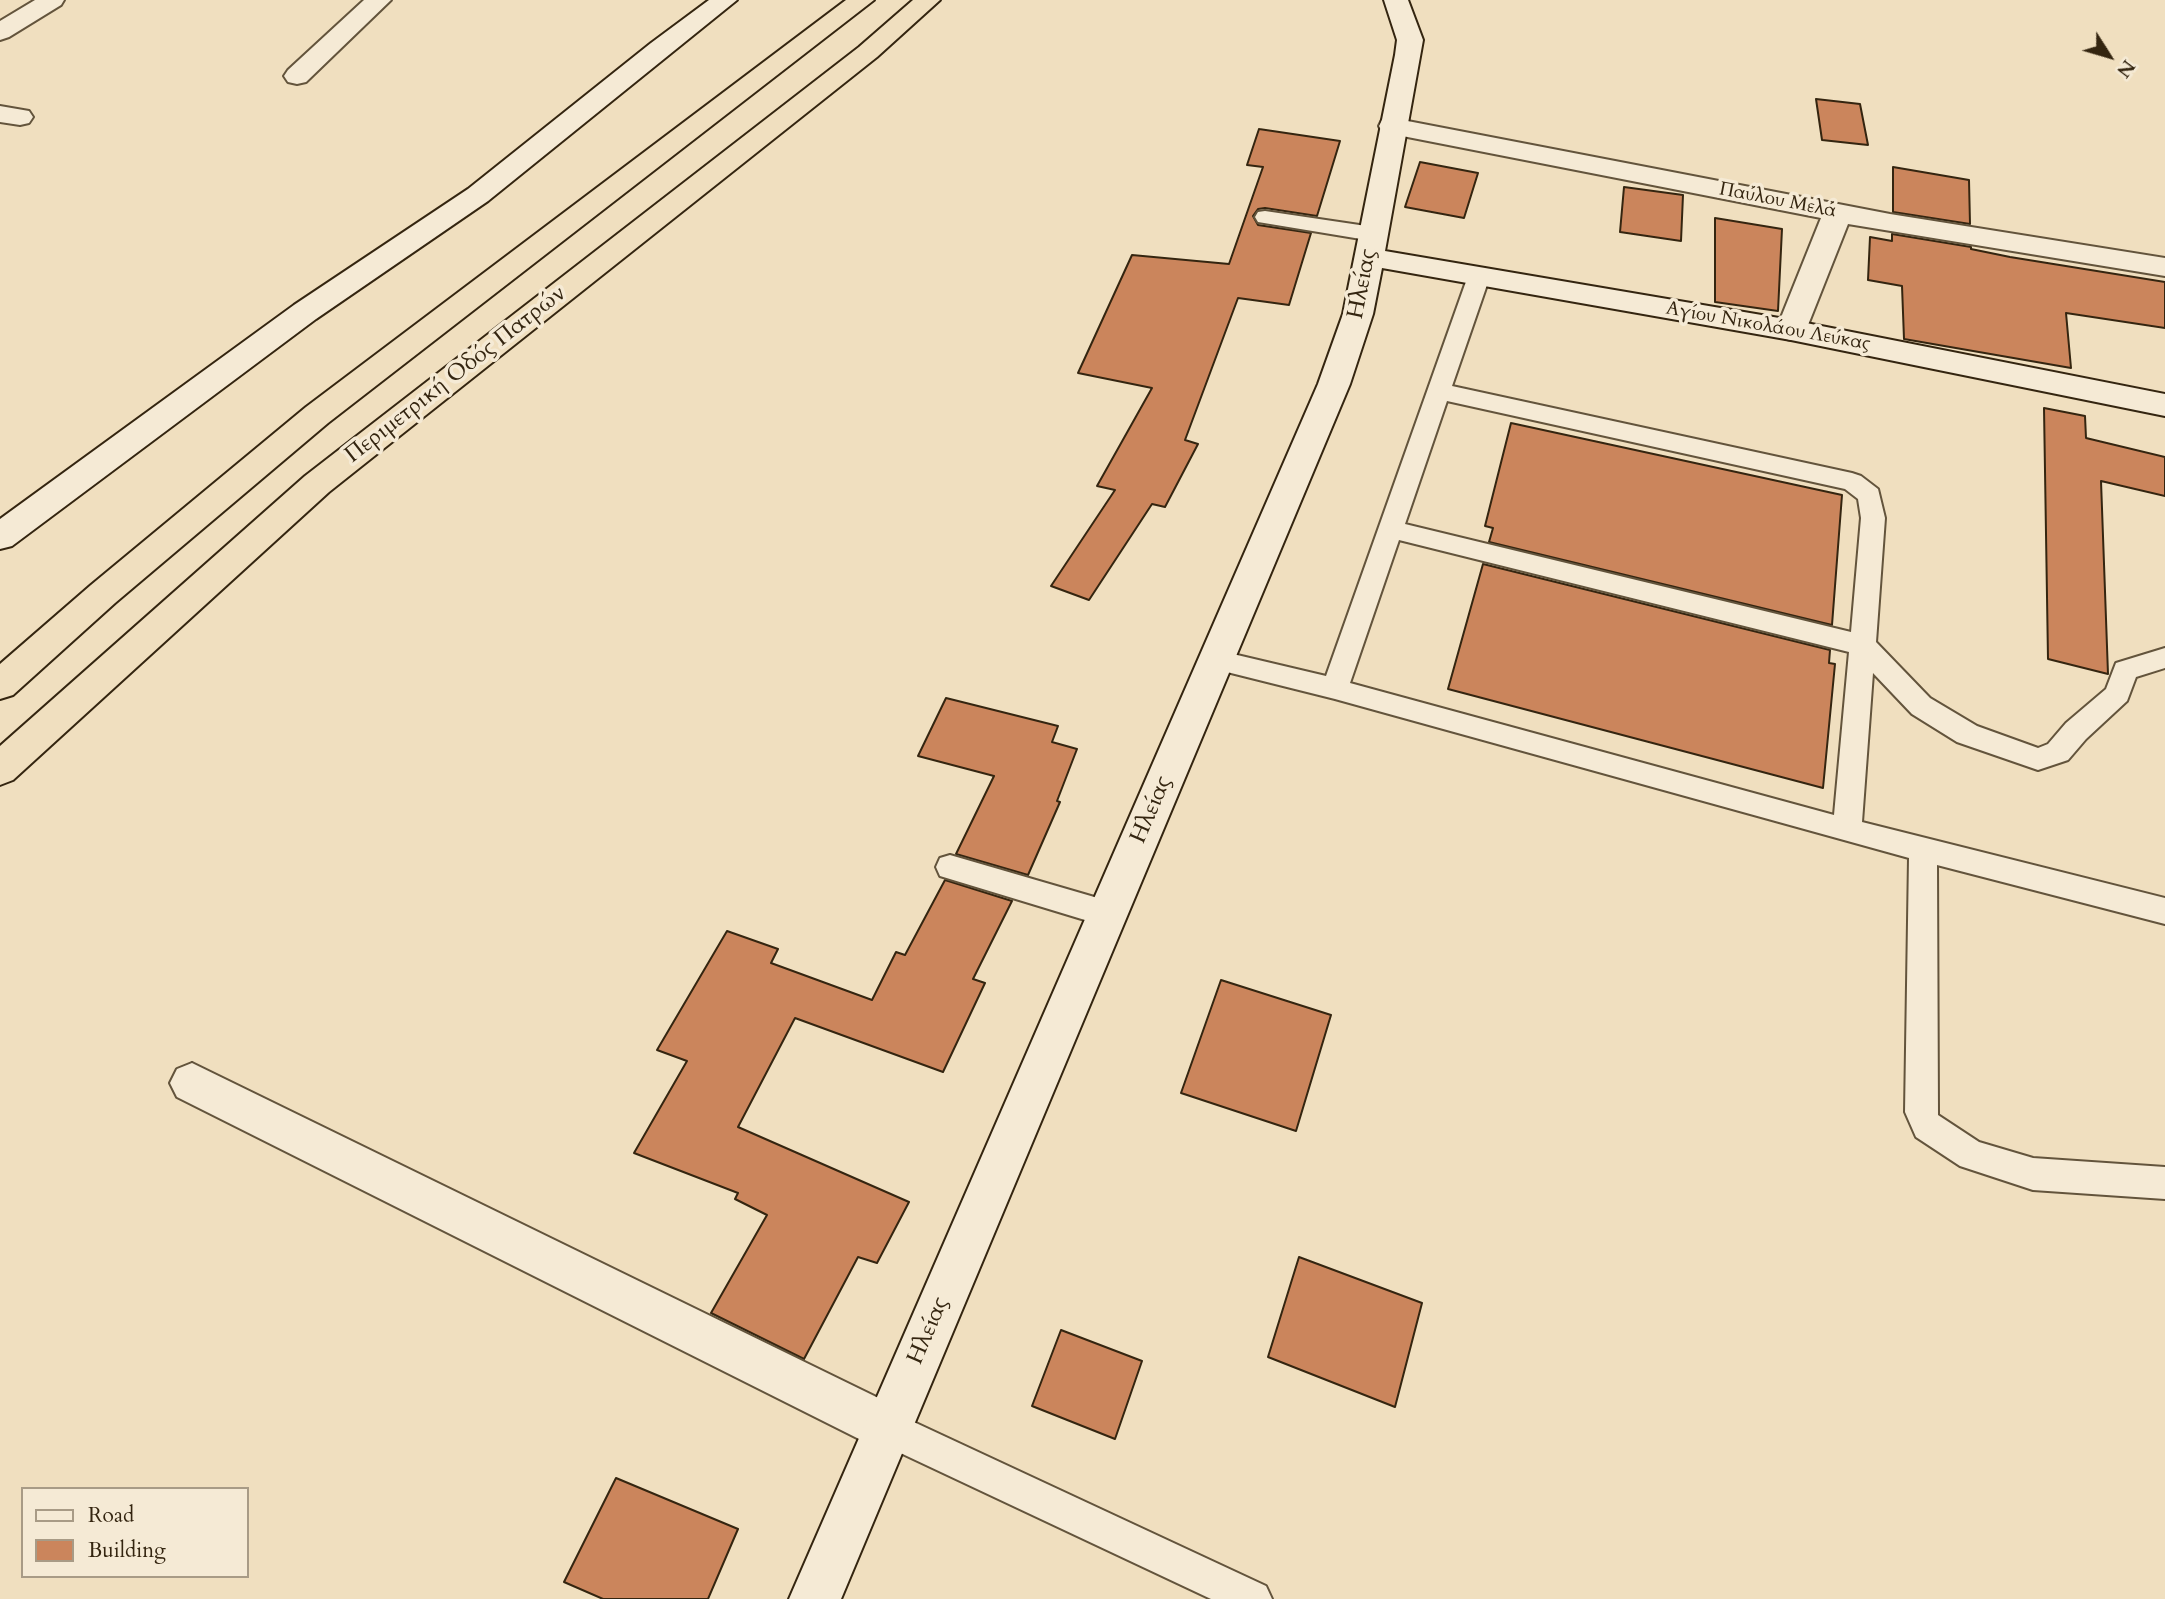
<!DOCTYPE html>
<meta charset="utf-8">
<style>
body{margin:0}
#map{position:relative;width:2165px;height:1599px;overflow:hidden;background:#f0dfbf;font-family:Cardo,serif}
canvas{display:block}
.legend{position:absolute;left:21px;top:1487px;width:228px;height:91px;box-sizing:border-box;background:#f5ead5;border:2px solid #a89b86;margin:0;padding:9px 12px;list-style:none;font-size:21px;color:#342510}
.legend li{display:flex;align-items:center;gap:14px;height:35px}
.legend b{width:35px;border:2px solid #a89b86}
.north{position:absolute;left:2074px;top:21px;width:70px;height:70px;-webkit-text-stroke:5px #f5ead5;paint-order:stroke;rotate:127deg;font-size:19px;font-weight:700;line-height:28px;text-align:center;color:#342510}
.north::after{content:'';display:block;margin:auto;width:24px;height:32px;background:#342510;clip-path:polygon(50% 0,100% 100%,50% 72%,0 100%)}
</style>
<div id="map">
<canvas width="2165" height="1599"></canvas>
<ul class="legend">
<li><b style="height:9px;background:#f5ead5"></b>Road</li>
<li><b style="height:19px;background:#cb855c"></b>Building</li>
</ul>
<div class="north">N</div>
</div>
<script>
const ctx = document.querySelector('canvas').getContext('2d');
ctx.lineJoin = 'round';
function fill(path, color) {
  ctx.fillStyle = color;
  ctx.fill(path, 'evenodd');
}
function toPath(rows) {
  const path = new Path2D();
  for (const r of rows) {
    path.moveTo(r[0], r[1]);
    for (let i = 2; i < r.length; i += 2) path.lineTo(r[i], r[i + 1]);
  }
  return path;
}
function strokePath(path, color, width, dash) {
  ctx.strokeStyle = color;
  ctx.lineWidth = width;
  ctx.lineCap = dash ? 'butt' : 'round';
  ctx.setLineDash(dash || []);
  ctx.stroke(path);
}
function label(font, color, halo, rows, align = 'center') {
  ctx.font = font + ' Cardo,serif';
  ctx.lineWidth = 7;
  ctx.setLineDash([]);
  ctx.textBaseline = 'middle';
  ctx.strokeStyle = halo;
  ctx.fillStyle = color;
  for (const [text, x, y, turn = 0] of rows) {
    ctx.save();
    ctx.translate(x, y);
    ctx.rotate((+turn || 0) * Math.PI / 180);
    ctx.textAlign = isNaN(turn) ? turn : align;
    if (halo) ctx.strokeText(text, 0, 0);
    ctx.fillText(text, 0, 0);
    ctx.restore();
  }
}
const building = toPath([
 [1816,99,1860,104,1868,145,1822,140,1816,99],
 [1259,129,1340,141,1317,216,1265,208,1258,209,1253,216,1258,225,1311,233,1289,305,1238,298,1185,440,1198,444,1165,507,1152,504,1089,600,1051,586,1115,490,1097,486,1152,388,1078,373,1132,255,1229,264,1263,167,1247,165,1259,129],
 [1420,162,1478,173,1464,218,1405,207,1420,162],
 [1893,167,1969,180,1970,224,1893,212,1893,167],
 [1624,187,1683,195,1681,241,1620,232,1624,187],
 [1715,218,1782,229,1778,311,1715,302,1715,218],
 [1892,234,1971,247,1971,249,2010,257,2165,282,2165,328,2066,313,2071,368,1904,339,1902,286,1868,280,1870,237,1892,241,1892,234],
 [2044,408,2085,416,2086,438,2165,457,2165,496,2101,481,2108,674,2048,659,2044,408],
 [1511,423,1842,495,1832,625,1489,542,1493,528,1485,526,1511,423],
 [1483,564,1830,650,1829,663,1835,664,1823,788,1448,689,1483,564],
 [946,698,1058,726,1052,742,1077,749,1057,801,1060,802,1028,875,956,854,994,776,918,756,946,698],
 [945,880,1012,901,973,979,985,983,943,1072,795,1018,738,1127,909,1202,877,1263,858,1257,804,1359,711,1313,767,1215,735,1199,738,1193,634,1153,687,1061,657,1050,727,931,778,949,771,963,872,1000,896,952,905,955,945,880],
 [1221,980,1331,1015,1296,1131,1181,1093,1221,980],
 [1299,1257,1422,1303,1395,1407,1268,1357,1299,1257],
 [1061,1330,1142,1361,1115,1439,1032,1406,1061,1330],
 [616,1478,738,1529,708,1599,603,1599,564,1582,616,1478]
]);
fill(building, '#cb855c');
strokePath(building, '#342510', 2);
const lane = toPath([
 [1265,211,1373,227,1380,229,1383,234,1380,239,1373,241,1258,222,1255,217,1258,212,1265,211],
 [1479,269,1487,271,1490,276,1452,386,1852,473,1861,476,1878,489,1885,518,1876,642,1930,698,1977,726,2038,748,2048,744,2066,723,2106,689,2116,663,2165,648,2165,668,2136,677,2127,701,2086,739,2068,760,2038,770,1957,742,1912,714,1873,673,1862,822,2165,898,2165,924,1937,865,1938,1115,1979,1142,2033,1158,2165,1167,2165,1199,2033,1190,1960,1166,1916,1137,1905,1112,1909,858,1335,699,1207,667,1203,660,1207,653,1216,650,1326,676,1468,276,1471,271,1479,269],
 [1447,401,1845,489,1858,499,1861,518,1851,632,1405,524,1447,401],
 [1399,540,1849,652,1834,815,1350,683,1399,540],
 [950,855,1108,901,1118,905,1123,914,1118,923,1108,927,940,876,936,867,940,858,950,855],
 [888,1410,1266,1586,1272,1599,1211,1599,875,1441,870,1428,875,1415,888,1410]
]);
const street = toPath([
 [35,0,64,0,61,5,9,37,0,40,0,21,35,0],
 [364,0,391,0,306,82,297,84,288,82,284,76,288,70,364,0],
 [0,106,29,111,33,117,29,123,20,125,0,122,0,106],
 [1392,118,1890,214,2165,258,2165,276,1848,224,1806,330,1802,337,1791,340,1780,337,1776,330,1821,218,1382,132,1379,126,1382,120,1392,118],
 [192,1063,905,1411,913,1428,905,1445,888,1453,871,1445,177,1097,170,1083,177,1069,192,1063]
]);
const secondary = toPath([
 [709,0,737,0,488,201,316,319,12,546,0,549,0,519,294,305,468,189,651,43,709,0],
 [1384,0,1408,0,1423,40,1385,251,1791,320,2165,394,2165,416,1791,340,1382,268,1373,314,1350,384,841,1599,789,1599,1318,384,1343,314,1395,55,1397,40,1384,0]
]);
const highway = toPath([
 [846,0,874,0,328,423,115,603,13,695,0,699,0,664,91,585,306,407,846,0],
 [913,0,940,0,877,57,329,492,13,780,0,785,0,746,305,476,859,47,913,0]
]);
strokePath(lane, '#63543c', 4);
strokePath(street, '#63543c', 4);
strokePath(secondary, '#342510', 4);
strokePath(highway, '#342510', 4);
fill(lane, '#f5ead5');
fill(street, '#f5ead5');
fill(secondary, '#f5ead5');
fill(highway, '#f0dfbf');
label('19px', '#342510', '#f5ead5', [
 ["Παύλου Μελά",1778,201,11],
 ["Αγίου Νικολάου Λεύκας",1768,327,10]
]);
label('23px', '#342510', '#f5ead5', [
 ["Ηλείας",1363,284,-79],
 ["Περιμετρική Οδός Πατρών",456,375,-38],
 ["Ηλείας",1152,810,-67],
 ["Ηλείας",929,1331,-67]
]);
</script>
